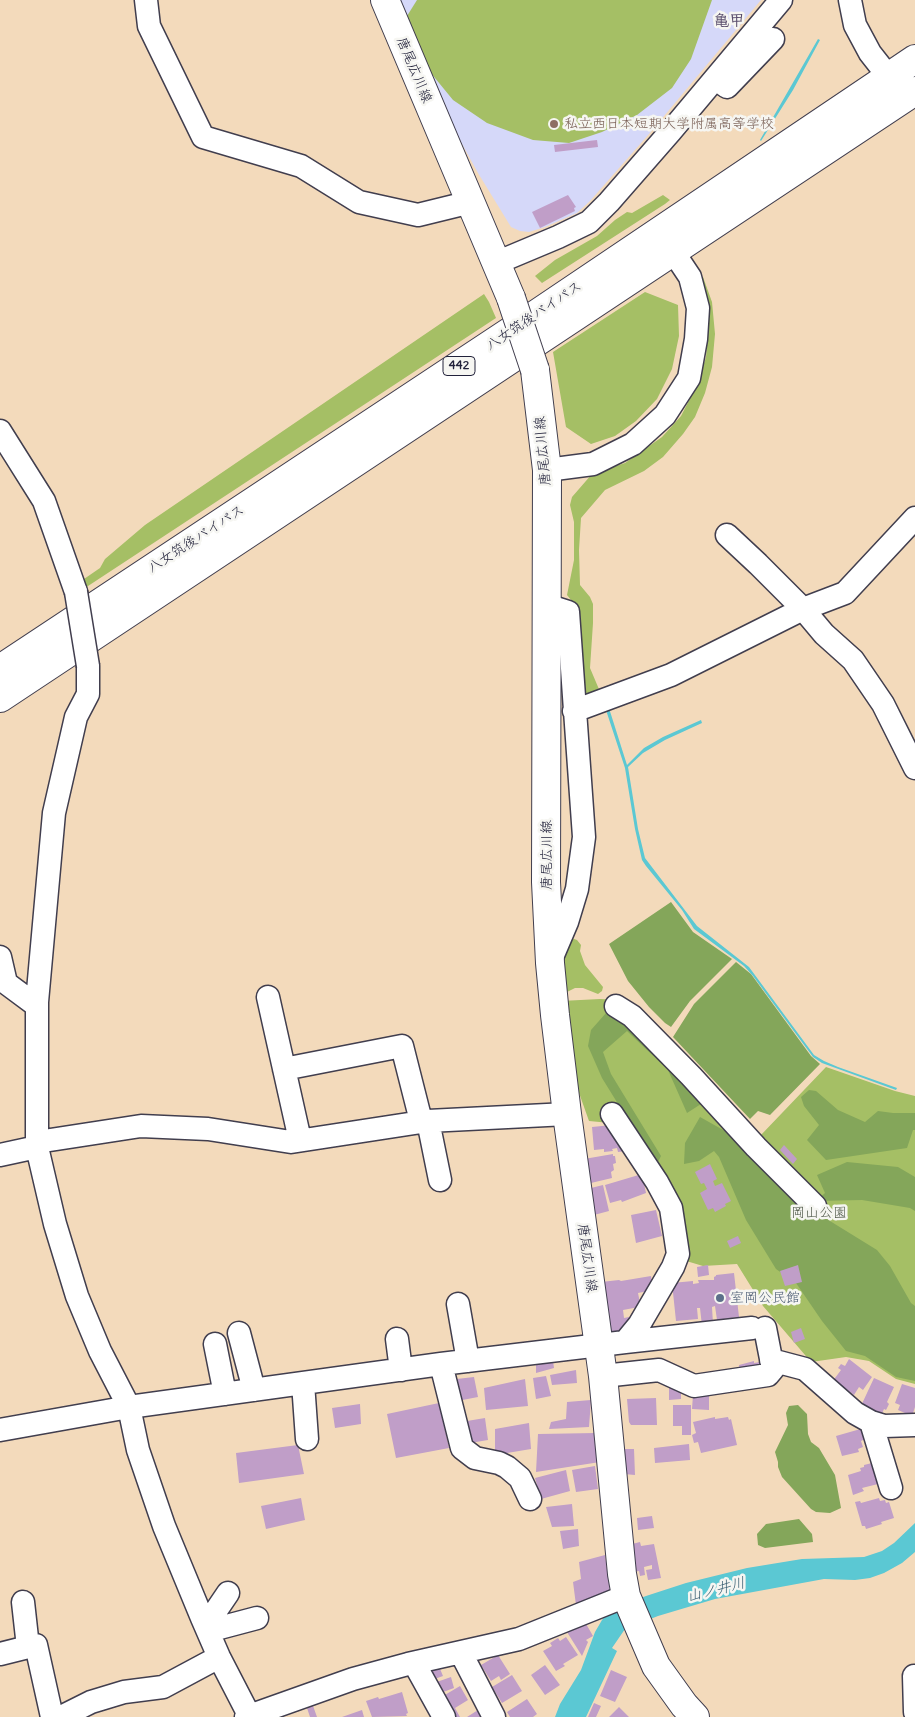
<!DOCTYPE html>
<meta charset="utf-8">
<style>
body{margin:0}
canvas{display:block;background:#f3dabb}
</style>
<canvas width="915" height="1717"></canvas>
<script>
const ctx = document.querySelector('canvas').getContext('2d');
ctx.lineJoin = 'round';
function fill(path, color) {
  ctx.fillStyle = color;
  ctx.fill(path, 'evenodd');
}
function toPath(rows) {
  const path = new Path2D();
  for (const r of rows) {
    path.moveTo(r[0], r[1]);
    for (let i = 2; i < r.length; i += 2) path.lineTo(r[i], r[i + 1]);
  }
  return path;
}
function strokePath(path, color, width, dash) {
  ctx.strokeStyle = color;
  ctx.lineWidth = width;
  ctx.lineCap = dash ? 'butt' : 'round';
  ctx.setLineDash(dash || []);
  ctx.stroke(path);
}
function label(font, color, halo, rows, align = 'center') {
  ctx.font = font + ' Delius,"Klee One",sans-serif';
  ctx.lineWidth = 5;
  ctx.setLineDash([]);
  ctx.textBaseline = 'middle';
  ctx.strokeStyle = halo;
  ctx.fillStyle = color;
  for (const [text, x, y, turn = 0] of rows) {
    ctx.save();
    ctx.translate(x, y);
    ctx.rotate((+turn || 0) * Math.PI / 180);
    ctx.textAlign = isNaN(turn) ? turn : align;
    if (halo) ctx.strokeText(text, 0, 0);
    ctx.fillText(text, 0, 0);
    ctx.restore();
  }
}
fill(toPath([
 [394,0,761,0,649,134,590,201,577,213,545,227,529,232,520,231,511,227,478,173,446,115]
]), '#d5d8f9');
fill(toPath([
 [417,0,712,0,691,59,672,88,637,115,602,132,569,143,533,140,487,123,453,100,426,67,407,16],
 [663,195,670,200,665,204,542,283,535,276,555,260,597,236,615,220,627,212,632,213],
 [703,277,712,302,715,334,712,367,705,393,695,417,683,434,663,457,644,471,605,490,581,518,579,550,580,585,590,597,593,604,593,623,590,668,601,694,585,697,575,605,567,595,574,560,574,522,570,505,572,497,592,474,625,463,662,437,681,416,698,383,706,357,709,321,701,279],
 [645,292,678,305,679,336,672,369,657,399,636,421,615,436,591,444,566,427,553,352],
 [484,294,489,302,496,318,85,588,84,579,100,568,105,559,145,525],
 [571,938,577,940,581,945,580,951,585,965,603,987,602,991,598,994,583,988,575,988,567,992,563,988,560,968],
 [600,999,620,1000,760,1136,826,1067,895,1091,915,1096,915,1384,896,1379,869,1361,846,1357,811,1362,763,1306,737,1264,703,1266,673,1257,659,1200,610,1123,589,1121,567,1059,561,1001]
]), '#a5bf65');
fill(toPath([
 [671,902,693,932,732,959,690,1001,671,1027,665,1023,649,1007,628,981,609,944],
 [736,962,751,974,811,1056,820,1064,770,1115,758,1111,750,1119,673,1037,694,1004],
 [616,1011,701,1104,687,1113,668,1070,627,1031,603,1052,611,1074,661,1156,658,1162,641,1141,602,1078,588,1046,591,1030,606,1013],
 [809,1090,816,1091,838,1110,865,1122,878,1111,893,1113,915,1113,915,1130,913,1130,907,1148,826,1160,807,1140,819,1125,804,1106,801,1097],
 [700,1117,725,1131,817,1213,877,1250,890,1266,911,1303,915,1306,915,1381,896,1377,865,1356,846,1351,822,1321,796,1283,776,1269,746,1220,719,1157,714,1151,699,1161,684,1164,685,1143],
 [847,1162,898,1167,915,1177,915,1211,910,1208,862,1200,816,1201,825,1193,817,1175],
 [798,1405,807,1414,808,1434,811,1442,819,1448,835,1475,841,1508,830,1513,816,1512,811,1509,782,1477,778,1467,778,1462,775,1452,788,1425,786,1413,789,1406],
 [799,1519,812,1534,813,1542,765,1548,758,1545,757,1534,766,1524]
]), '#84a65a');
fill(toPath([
 [818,39,820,40,793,90,761,141,760,140],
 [608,705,627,765,644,748,663,737,701,720,702,723,665,740,643,753,628,767,638,829,645,858,697,926,749,967,814,1055,824,1061,838,1067,897,1088,896,1090,822,1063,813,1057,753,976,744,966,694,929,682,910,646,866,642,860,635,829,625,768,605,707],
 [915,1523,915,1552,902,1563,884,1573,870,1578,855,1580,824,1579,715,1599,658,1616,625,1629,612,1648,617,1651,586,1717,555,1717,560,1704,581,1670,595,1632,602,1620,610,1610,646,1596,686,1583,747,1568,802,1559,864,1557,882,1551,894,1543]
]), '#5bc8d3');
fill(toPath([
 [597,140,598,147,555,152,554,145],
 [568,195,576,207,574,208,575,211,540,228,532,212],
 [612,1125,613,1137,617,1136,625,1151,618,1152,617,1148,612,1149,613,1151,604,1152,604,1149,594,1150,592,1127],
 [784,1145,797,1159,793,1164,780,1150],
 [613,1154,613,1156,615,1156,616,1163,613,1164,614,1170,611,1172,612,1178,591,1183,590,1179,587,1179,584,1159],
 [710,1164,717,1179,713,1181,715,1186,722,1183,731,1201,725,1204,726,1206,715,1212,713,1208,708,1210,700,1193,707,1189,704,1183,701,1184,695,1172],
 [642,1174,646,1193,622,1202,621,1200,610,1203,605,1185],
 [603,1185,609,1211,594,1215,587,1189],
 [656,1210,662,1236,636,1243,631,1215],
 [738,1236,741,1243,730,1248,727,1241],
 [708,1265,709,1275,698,1277,697,1267],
 [798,1265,802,1282,785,1286,780,1271],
 [734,1273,739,1317,717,1320,715,1306,712,1307,713,1324,702,1326,700,1308,697,1308,698,1319,676,1321,672,1283,693,1281,693,1284,699,1283,698,1280,714,1280,714,1277,716,1276,716,1275],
 [651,1276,653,1290,638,1293,640,1303,639,1307,623,1310,624,1318,629,1317,630,1325,626,1332,609,1335,601,1282,619,1280,621,1281],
 [801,1328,805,1339,794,1343,791,1332],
 [849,1359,872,1377,863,1390,859,1387,854,1395,842,1386,841,1388,832,1382,841,1370,838,1368,841,1364,845,1366],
 [553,1361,554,1368,536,1373,536,1362],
 [754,1361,754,1363,760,1362,761,1370,740,1373,739,1365],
 [576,1370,577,1383,552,1385,550,1375],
 [546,1376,551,1396,536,1399,533,1378],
 [474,1377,478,1397,452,1402,448,1380],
 [874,1378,894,1387,887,1402,889,1404,886,1410,884,1409,880,1418,860,1408],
 [525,1379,528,1406,486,1410,484,1388],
 [902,1384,915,1388,915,1407,912,1416,898,1410,900,1405,895,1403],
 [669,1388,681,1388,681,1399,669,1400],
 [693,1395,709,1395,709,1410,692,1409],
 [656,1398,657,1425,631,1425,629,1422,627,1399],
 [591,1400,589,1427,549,1429,551,1422,566,1419,567,1402],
 [439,1403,449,1448,396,1458,387,1414],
 [360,1404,361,1424,335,1428,332,1408],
 [673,1405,691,1405,691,1435,682,1435,682,1426,673,1426],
 [715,1417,715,1419,728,1417,729,1420,731,1419,737,1445,701,1453,698,1442,694,1443,692,1435,696,1433,693,1422],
 [485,1418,488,1440,464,1444,461,1422],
 [529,1423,531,1449,495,1455,495,1429],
 [864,1428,867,1438,861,1441,863,1447,858,1449,859,1452,842,1456,836,1436],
 [596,1433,600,1462,536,1472,538,1434],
 [689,1444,690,1460,655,1463,654,1448],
 [298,1445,304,1474,239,1483,236,1453],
 [623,1449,634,1449,635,1475,624,1474],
 [872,1463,878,1484,862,1488,864,1491,853,1495,848,1475,861,1471,860,1468,864,1467,864,1465],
 [595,1466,598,1489,576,1492,572,1470],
 [566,1470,570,1491,541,1499,535,1478],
 [301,1498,305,1520,266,1529,261,1506],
 [879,1498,880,1501,885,1500,886,1503,889,1502,894,1518,881,1522,882,1524,866,1529,865,1526,862,1526,855,1502,860,1501,861,1503],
 [572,1504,574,1526,552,1527,546,1507],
 [652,1516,654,1528,638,1530,637,1518],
 [578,1529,579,1546,563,1549,560,1531],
 [640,1542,641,1546,654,1544,661,1578,648,1580,646,1570,652,1569,652,1565,644,1567,645,1575,640,1576,639,1571,633,1572,628,1545],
 [605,1555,611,1598,576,1605,573,1582,581,1579,579,1562],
 [585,1622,593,1636,586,1640,588,1642,582,1656,567,1632],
 [566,1637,578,1655,563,1664,565,1666,556,1671,543,1651,552,1646,550,1643,558,1638,560,1641],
 [498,1655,510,1674,501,1680,499,1676,491,1681,481,1665],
 [438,1664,443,1676,429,1681,424,1669],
 [545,1665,560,1685,545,1695,531,1675],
 [611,1670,627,1677,615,1702,600,1696],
 [512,1675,522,1691,502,1703,492,1687],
 [451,1677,454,1688,435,1695,431,1684],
 [460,1686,468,1700,455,1708,460,1717,449,1717,438,1699],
 [402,1692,408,1713,406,1714,407,1716,372,1717,366,1701,378,1697,379,1699],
 [527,1699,537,1714,533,1717,510,1717,507,1712],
 [312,1703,317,1717,310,1717,306,1705],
 [594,1703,601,1706,596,1717,588,1717],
 [619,1707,629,1717,609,1717],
 [362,1710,364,1717,342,1717],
 [478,1710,482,1717,467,1717]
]), '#c09ec8');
const minor = toPath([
 [146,0,149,26,203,137,301,166,359,202,418,215,471,202],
 [850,0,855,25,870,53,899,90],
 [716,79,727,87,773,39],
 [496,263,558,237,589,222,609,202,671,131,781,0],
 [0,431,44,501,76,592],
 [547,470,593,464,633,444,665,415,689,378,696,339,698,308,690,277,664,238],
 [727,535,758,564,803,609,824,634,853,660,883,704,915,768],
 [546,605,568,612,584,837,577,889,567,922,550,962],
 [88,666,88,694,76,717,54,813,37,1002,37,1147,55,1224,77,1296,100,1351,129,1407,138,1450,164,1526,202,1618,219,1657,250,1717],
 [574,711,671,675,803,609,845,593,915,518],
 [0,957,6,983,37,1006],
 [268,997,300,1140],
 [616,1006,632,1016,691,1076,756,1147,815,1206],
 [284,1069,402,1046,421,1121],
 [428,1121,440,1180],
 [37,1142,141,1126,208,1129,291,1142,428,1121,567,1114],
 [0,1155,37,1147],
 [458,1304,468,1361],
 [239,1333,254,1390],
 [397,1339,401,1370],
 [625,1342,752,1328],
 [215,1344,225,1394],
 [771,1360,805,1369,855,1413,871,1422,884,1426,915,1425],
 [441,1364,462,1448,475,1458,499,1463,507,1467,520,1478,530,1499],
 [603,1376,659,1370,694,1386,768,1375,773,1369,765,1328],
 [303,1383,307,1439],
 [871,1422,891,1488],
 [0,1430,129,1407,441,1364,625,1342,639,1325,673,1267,678,1254,671,1208,657,1182,612,1114],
 [23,1602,28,1647],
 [205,1624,209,1621,228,1593],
 [208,1631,257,1618],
 [461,1653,494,1717],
 [0,1654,36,1645,52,1717],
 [414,1663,444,1717],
 [914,1676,915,1712],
 [61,1717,91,1702,124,1692,163,1687,219,1657],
 [246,1717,353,1679,408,1664,519,1639,626,1596]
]);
const major = toPath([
 [385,0,511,298],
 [535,370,547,470,546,882,550,963,555,1015,567,1114,603,1376,622,1574,626,1596,656,1666,684,1705,695,1717]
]);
const highway = toPath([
 [0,669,538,313,915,59],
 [0,698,915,91]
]);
strokePath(minor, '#413e4e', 25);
strokePath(major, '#413e4e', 30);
strokePath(highway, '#413e4e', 30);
strokePath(minor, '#fff', 22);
strokePath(major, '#fff', 28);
strokePath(highway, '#fff', 28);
const minorBridge = toPath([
 [76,592,88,666]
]);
const majorBridge = toPath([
 [511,298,535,370]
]);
strokePath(minorBridge, '#413e4e', 25, []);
strokePath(majorBridge, '#413e4e', 30, []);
strokePath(minorBridge, '#fff', 22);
strokePath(majorBridge, '#fff', 28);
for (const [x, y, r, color] of [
 [554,124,5,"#8d6e63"],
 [720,1298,5,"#5c6f8a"]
]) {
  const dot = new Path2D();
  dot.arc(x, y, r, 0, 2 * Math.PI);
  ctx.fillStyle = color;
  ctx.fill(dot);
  strokePath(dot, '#f6f6f2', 2);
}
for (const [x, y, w] of [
 [459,366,32]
]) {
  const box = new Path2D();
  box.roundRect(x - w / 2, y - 9.5, w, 19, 4);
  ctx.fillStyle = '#f6f6f2';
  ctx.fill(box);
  strokePath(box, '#22223b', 1);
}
label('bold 12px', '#22223b', null, [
 ["442",459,366]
]);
label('14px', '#22223b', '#f6f6f2', [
 ["唐尾広川線",414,70,67],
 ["八女筑後バイパス",534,316,-34],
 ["唐尾広川線",543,451,-95],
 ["八女筑後バイパス",196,539,-33],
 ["唐尾広川線",547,855,-90],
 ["唐尾広川線",587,1258,82]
]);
label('14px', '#785e54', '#f6f6f2', [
 ["私立西日本短期大学附属高等学校",564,124]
], 'left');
label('14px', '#50594a', '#f6f6f2', [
 ["岡山公園",819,1213]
]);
label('14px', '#4e5e75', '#f6f6f2', [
 ["室岡公民館",730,1298]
], 'left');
label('italic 15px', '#365c70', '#f6f6f2', [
 ["山ノ井川",716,1590,-14]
]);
label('bold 16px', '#594d6c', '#f6f6f2', [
 ["亀甲",729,21]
]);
</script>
